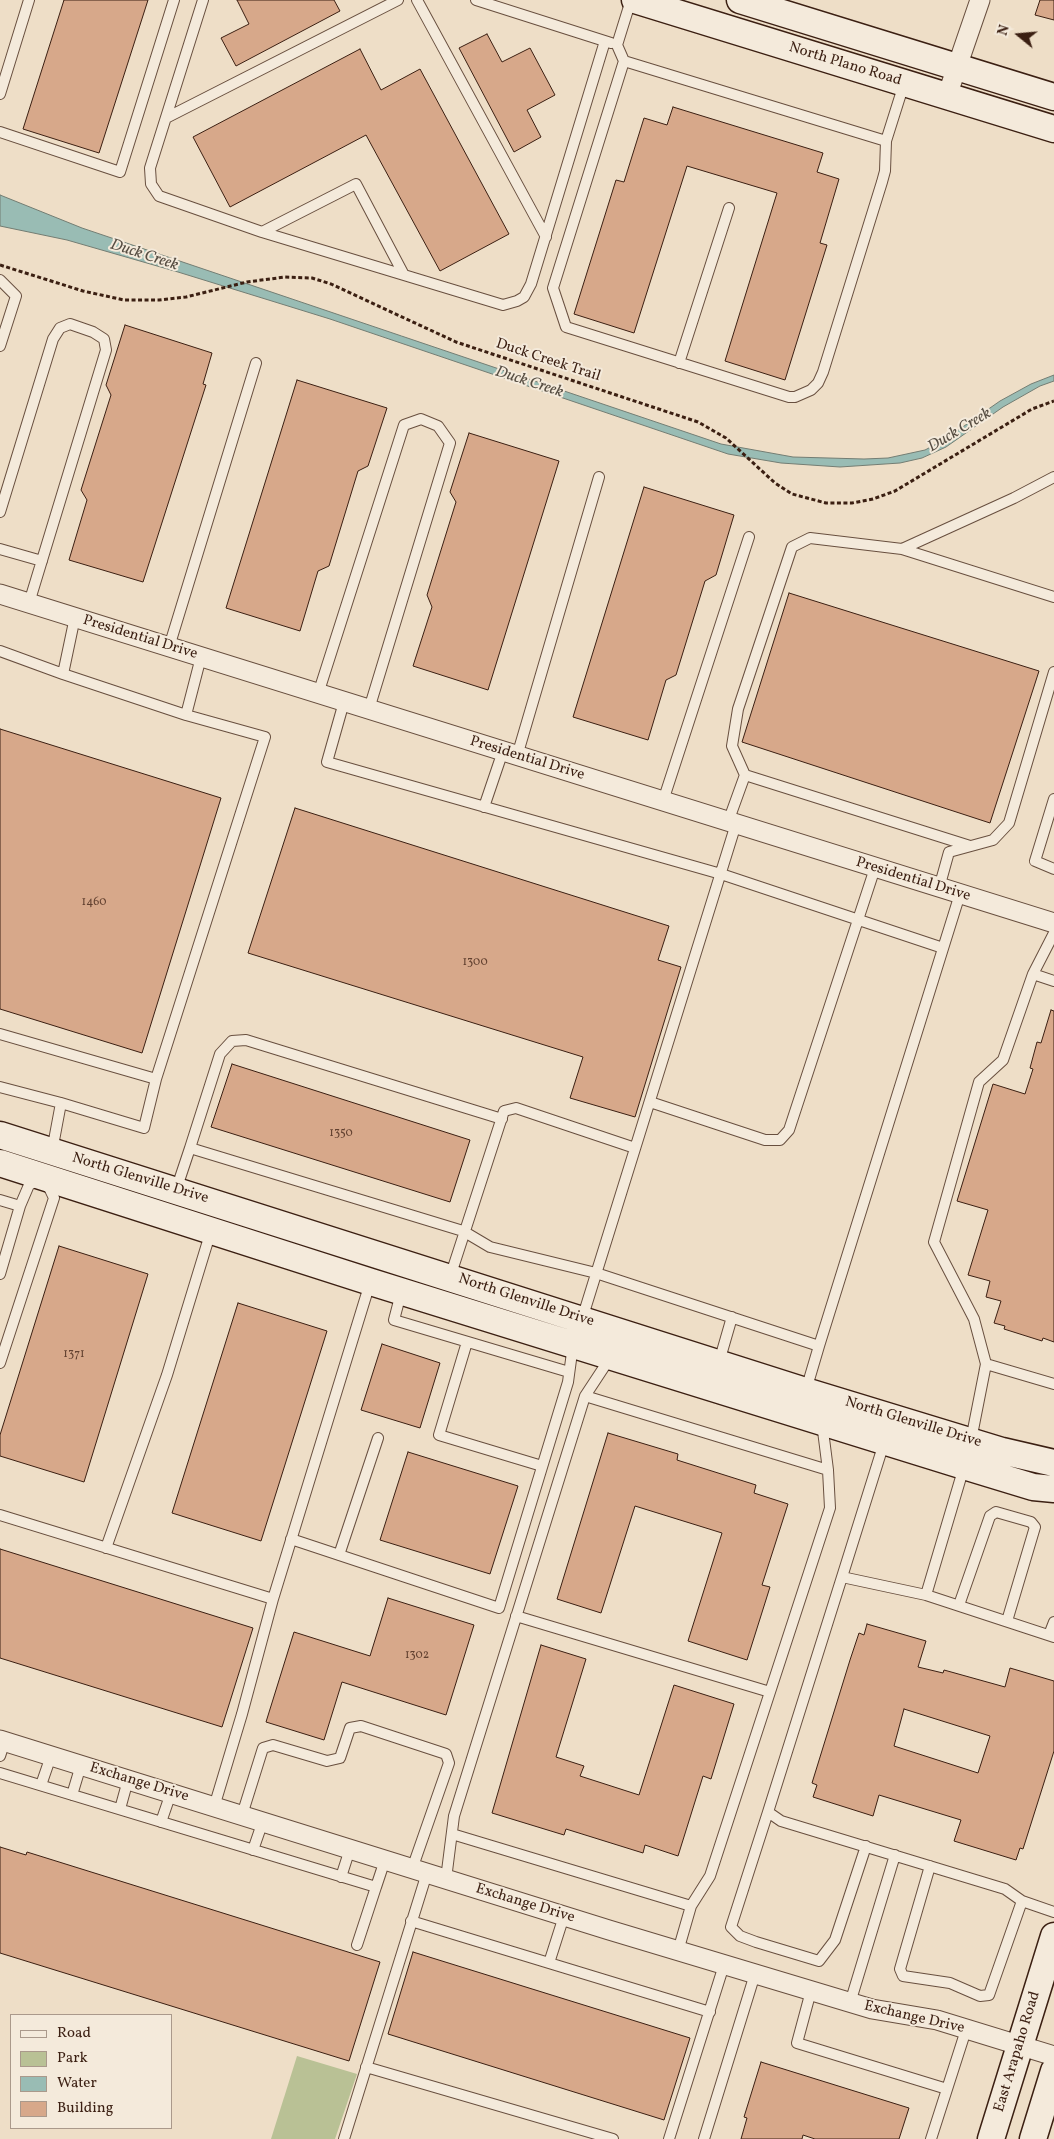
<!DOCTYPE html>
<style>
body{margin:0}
#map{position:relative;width:1054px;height:2139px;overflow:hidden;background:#eedec7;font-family:Vollkorn,serif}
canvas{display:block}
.legend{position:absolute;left:10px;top:2014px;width:162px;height:115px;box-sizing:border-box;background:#f4eadb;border:1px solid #aa998b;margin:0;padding:6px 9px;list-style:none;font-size:15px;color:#3b1f12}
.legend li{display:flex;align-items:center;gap:10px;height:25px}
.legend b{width:25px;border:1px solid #aa998b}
.north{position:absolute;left:994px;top:10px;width:50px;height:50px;-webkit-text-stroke:4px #f4eadb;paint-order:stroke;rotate:287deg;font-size:14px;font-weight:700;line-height:20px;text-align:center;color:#3b1f12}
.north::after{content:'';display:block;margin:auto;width:18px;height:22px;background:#3b1f12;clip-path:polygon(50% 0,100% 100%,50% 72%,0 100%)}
</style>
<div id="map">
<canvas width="1054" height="2139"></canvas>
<ul class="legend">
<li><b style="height:6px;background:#f4eadb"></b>Road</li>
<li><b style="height:14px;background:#b9c195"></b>Park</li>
<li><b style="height:14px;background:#99bcb4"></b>Water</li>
<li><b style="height:14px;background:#d7a88a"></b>Building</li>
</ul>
<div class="north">N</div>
</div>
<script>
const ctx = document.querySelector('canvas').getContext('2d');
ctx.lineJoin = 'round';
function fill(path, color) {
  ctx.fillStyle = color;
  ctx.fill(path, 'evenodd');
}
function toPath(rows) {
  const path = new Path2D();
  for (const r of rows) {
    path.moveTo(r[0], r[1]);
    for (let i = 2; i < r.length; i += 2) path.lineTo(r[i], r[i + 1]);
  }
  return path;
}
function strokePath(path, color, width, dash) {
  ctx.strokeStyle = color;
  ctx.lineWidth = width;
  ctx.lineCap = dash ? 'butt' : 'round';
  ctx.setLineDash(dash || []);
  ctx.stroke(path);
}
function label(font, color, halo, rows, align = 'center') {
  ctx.font = font + ' Vollkorn,serif';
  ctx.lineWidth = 4;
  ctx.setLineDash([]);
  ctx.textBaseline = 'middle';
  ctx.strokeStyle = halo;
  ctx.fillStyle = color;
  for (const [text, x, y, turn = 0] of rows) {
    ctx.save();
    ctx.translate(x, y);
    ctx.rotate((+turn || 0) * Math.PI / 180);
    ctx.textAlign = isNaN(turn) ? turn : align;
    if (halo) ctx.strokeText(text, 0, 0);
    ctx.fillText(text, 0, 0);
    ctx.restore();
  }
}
fill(toPath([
 [297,2056,357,2074,335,2139,271,2139]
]), '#b9c195');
const water = toPath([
 [0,195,82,228,721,444,793,457,864,459,888,458,925,450,944,440,1000,401,1031,384,1054,375,1054,381,1040,386,1003,407,946,447,922,458,900,463,840,467,781,463,728,454,330,319,178,272,67,240,0,226,0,195]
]);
fill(water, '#99bcb4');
strokePath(water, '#737d73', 1);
const building = toPath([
 [64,0,148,0,99,153,23,129,64,0],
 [237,0,334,0,340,11,236,66,221,38,249,24,237,0],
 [1040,0,1054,0,1054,20,1035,15,1040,0],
 [487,34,502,62,530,48,555,95,527,110,541,137,514,152,459,48,487,34],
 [360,49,381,90,420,69,509,234,440,271,366,135,230,207,193,137,360,49],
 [673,107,823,153,817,172,839,179,820,243,827,245,785,380,725,361,777,193,687,166,634,333,574,314,616,180,624,182,644,118,667,125,673,107],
 [125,325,212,353,203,384,206,385,143,582,69,560,87,500,81,490,111,395,106,385,125,325],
 [297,380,387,408,368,466,358,471,329,566,318,571,300,631,226,608,297,380],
 [469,433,559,461,488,690,413,666,432,607,427,595,456,502,450,492,469,433],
 [644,487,734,515,716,575,705,581,676,675,666,680,648,740,573,717,644,487],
 [789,593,1039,671,990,823,742,742,789,593],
 [0,729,221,798,142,1053,0,1009,0,729],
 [295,808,669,926,658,960,681,967,635,1117,570,1098,583,1057,248,953,295,808],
 [1051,1010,1054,1011,1054,1342,1043,1338,1042,1341,1004,1329,1005,1326,994,1323,1001,1301,986,1297,990,1281,968,1275,988,1210,957,1201,993,1084,1025,1094,1033,1069,1030,1068,1037,1042,1041,1043,1051,1010],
 [232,1064,470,1140,450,1202,211,1127,232,1064],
 [59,1246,148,1274,84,1482,0,1456,0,1435,59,1246],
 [238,1303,327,1331,261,1541,172,1513,238,1303],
 [382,1344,440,1363,420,1428,361,1410,382,1344],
 [608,1433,678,1454,677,1460,756,1485,754,1493,788,1504,762,1585,770,1587,747,1660,688,1641,722,1533,635,1506,601,1613,557,1599,608,1433],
 [408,1452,518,1486,490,1574,380,1540,408,1452],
 [0,1549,253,1628,222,1727,0,1658,0,1549],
 [388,1598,474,1625,446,1715,342,1682,324,1740,266,1722,294,1632,370,1656,388,1598],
 [867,1624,926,1641,918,1667,943,1673,944,1670,1005,1687,1010,1668,1054,1681,1054,1751,1023,1849,1020,1848,1016,1860,954,1841,961,1820,879,1795,873,1816,813,1797,817,1785,812,1783,850,1660,859,1633,864,1635,867,1624],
 [904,1709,990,1736,978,1773,894,1746,904,1709],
 [541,1645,586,1659,556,1757,584,1766,580,1776,639,1795,674,1685,734,1704,711,1779,703,1776,678,1856,645,1845,643,1853,566,1829,564,1835,492,1813,541,1645],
 [0,1847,26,1855,27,1852,380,1962,349,2061,0,1953,0,1847],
 [413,1952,690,2038,664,2120,388,2034,413,1952],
 [761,2062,909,2108,899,2139,815,2139,803,2135,802,2139,741,2139,747,2118,744,2117,761,2062]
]);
fill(building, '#d7a88a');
strokePath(building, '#3b1f12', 1);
const lane = toPath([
 [203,0,150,168,151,184,159,196,262,232,503,305,517,301,524,297,531,284,605,41],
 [417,0,546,237],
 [476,0,611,43],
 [631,0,617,45,624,61,553,288,566,327,789,397,795,397,811,390,818,383,823,372,882,182,885,171,886,141,904,84],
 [624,61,886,141],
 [0,94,29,0],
 [166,118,398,0],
 [0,132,120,172,174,0],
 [262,232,356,184,404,275],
 [0,280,16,296,0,346],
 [679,363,729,208],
 [0,512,53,339,60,328,70,324,93,332,104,339,106,350,29,603],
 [0,549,42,561],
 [902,549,1054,597],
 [169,647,256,363],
 [0,651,63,674,75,617],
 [63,674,186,715],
 [318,694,404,425,421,419,438,426,450,443,369,709],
 [344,702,327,762,721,874,943,948],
 [517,756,599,477],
 [745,775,970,846],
 [1054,799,1035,861,1054,869],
 [663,801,749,537],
 [484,807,503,751],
 [728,822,745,775,732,746,738,709,792,547,810,538,902,549,1014,498,1054,477],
 [939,888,949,852,993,840,1009,823,1054,672],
 [1033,974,1054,981],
 [0,1034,156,1079],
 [0,1087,61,1103],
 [650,1102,765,1140,780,1140,789,1130,875,868],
 [190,1148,220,1054,232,1041,246,1040,502,1119],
 [52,1151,61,1103,144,1128,156,1079,265,737,186,715,201,657],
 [176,1190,190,1148,463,1231,490,1247,596,1273,819,1346,806,1390],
 [0,1200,20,1206],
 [0,1274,20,1206,29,1185,44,1177,54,1198,0,1363],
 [450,1277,504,1111,516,1108,635,1148],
 [401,1293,394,1320,569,1372],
 [582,1319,736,824],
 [467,1342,439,1435,542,1466],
 [819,1346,960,894],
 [719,1362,732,1317],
 [986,1364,1054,1384],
 [585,1396,828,1470,822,1423],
 [971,1440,986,1364,974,1319,934,1242,979,1082,1003,1060,1033,974,1054,933],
 [0,1515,273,1599,242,1714,214,1807],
 [291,1539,499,1608,568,1382,573,1345],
 [106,1548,167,1375,211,1231],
 [339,1555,378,1438],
 [842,1577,884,1443],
 [926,1595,964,1467],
 [273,1599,370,1283],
 [959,1605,990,1516,996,1512,1031,1522,1035,1527,1007,1621],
 [516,1616,770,1692],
 [1049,1635,1054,1622],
 [1054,1637,926,1595,842,1577,768,1812,781,1821,1005,1889,1022,1901,1054,1912],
 [0,1756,5,1741],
 [0,1773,376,1887,357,1945],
 [41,1785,51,1756],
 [72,1795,81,1765],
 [120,1809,128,1780],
 [768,1812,731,1927,740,1936,756,1942,819,1961,835,1940,866,1846],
 [242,1815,263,1748,273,1745,327,1761,340,1758,350,1728,361,1726,446,1754,449,1763,412,1869],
 [161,1822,171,1793],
 [452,1834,691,1906],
 [253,1850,263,1821],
 [930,1866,900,1969,903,1976,950,1983,980,1996,989,1995,1022,1901],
 [341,1877,350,1849],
 [446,1879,454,1816,585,1396,610,1358],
 [376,1887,385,1860],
 [411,1921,710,2012],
 [678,1951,691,1906,710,1876,830,1508,828,1470],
 [549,1963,564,1916],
 [811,1991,797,2043,947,2089],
 [850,2003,895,1855],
 [366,2067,613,2139],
 [344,2139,427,1873],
 [669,2139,724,1965],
 [704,2139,755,1974],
 [931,2139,966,2030]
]);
const street = toPath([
 [947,96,980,0],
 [0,594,1054,923],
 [0,1740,609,1930,872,2009,937,2020,1054,2056]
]);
const secondary = toPath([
 [635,0,1054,129],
 [740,0,1054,97],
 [0,1135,805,1391,1002,1451,1054,1463],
 [0,1163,371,1282,964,1466,1033,1487,1054,1489],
 [991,2139,1054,1936],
 [1033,2139,1054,2071]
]);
strokePath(lane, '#684f3f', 12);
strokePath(street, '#684f3f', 21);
strokePath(secondary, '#3b1f12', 29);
strokePath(toPath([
 [0,265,83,291,124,300,159,300,186,297,247,282,285,277,312,278,331,284,456,342,698,422,726,438,775,483,792,494,826,503,852,503,873,499,895,491,1032,409,1054,401]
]), '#3b1f12', 3, [4, 2.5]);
strokePath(lane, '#f4eadb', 10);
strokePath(street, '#f4eadb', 19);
strokePath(secondary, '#f4eadb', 26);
label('12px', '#624130', null, [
 ["1460",94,903],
 ["1300",475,963],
 ["1350",341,1134],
 ["1371",74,1355],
 ["1302",417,1656]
]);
label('15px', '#3b1f12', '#f4eadb', [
 ["North Plano Road",845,65,17],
 ["Duck Creek Trail",548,361,18],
 ["Presidential Drive",140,638,17],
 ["Presidential Drive",527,759,17],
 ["Presidential Drive",913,880,17],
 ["North Glenville Drive",140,1179,17],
 ["North Glenville Drive",526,1301,18],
 ["North Glenville Drive",913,1423,17],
 ["Exchange Drive",139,1783,17],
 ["Exchange Drive",525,1904,17],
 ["Exchange Drive",914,2018,13],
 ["East Arapaho Road",1018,2052,-73]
]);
label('italic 16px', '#574e43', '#f4eadb', [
 ["Duck Creek",144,256,18],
 ["Duck Creek",529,383,18],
 ["Duck Creek",960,431,-31]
]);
</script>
